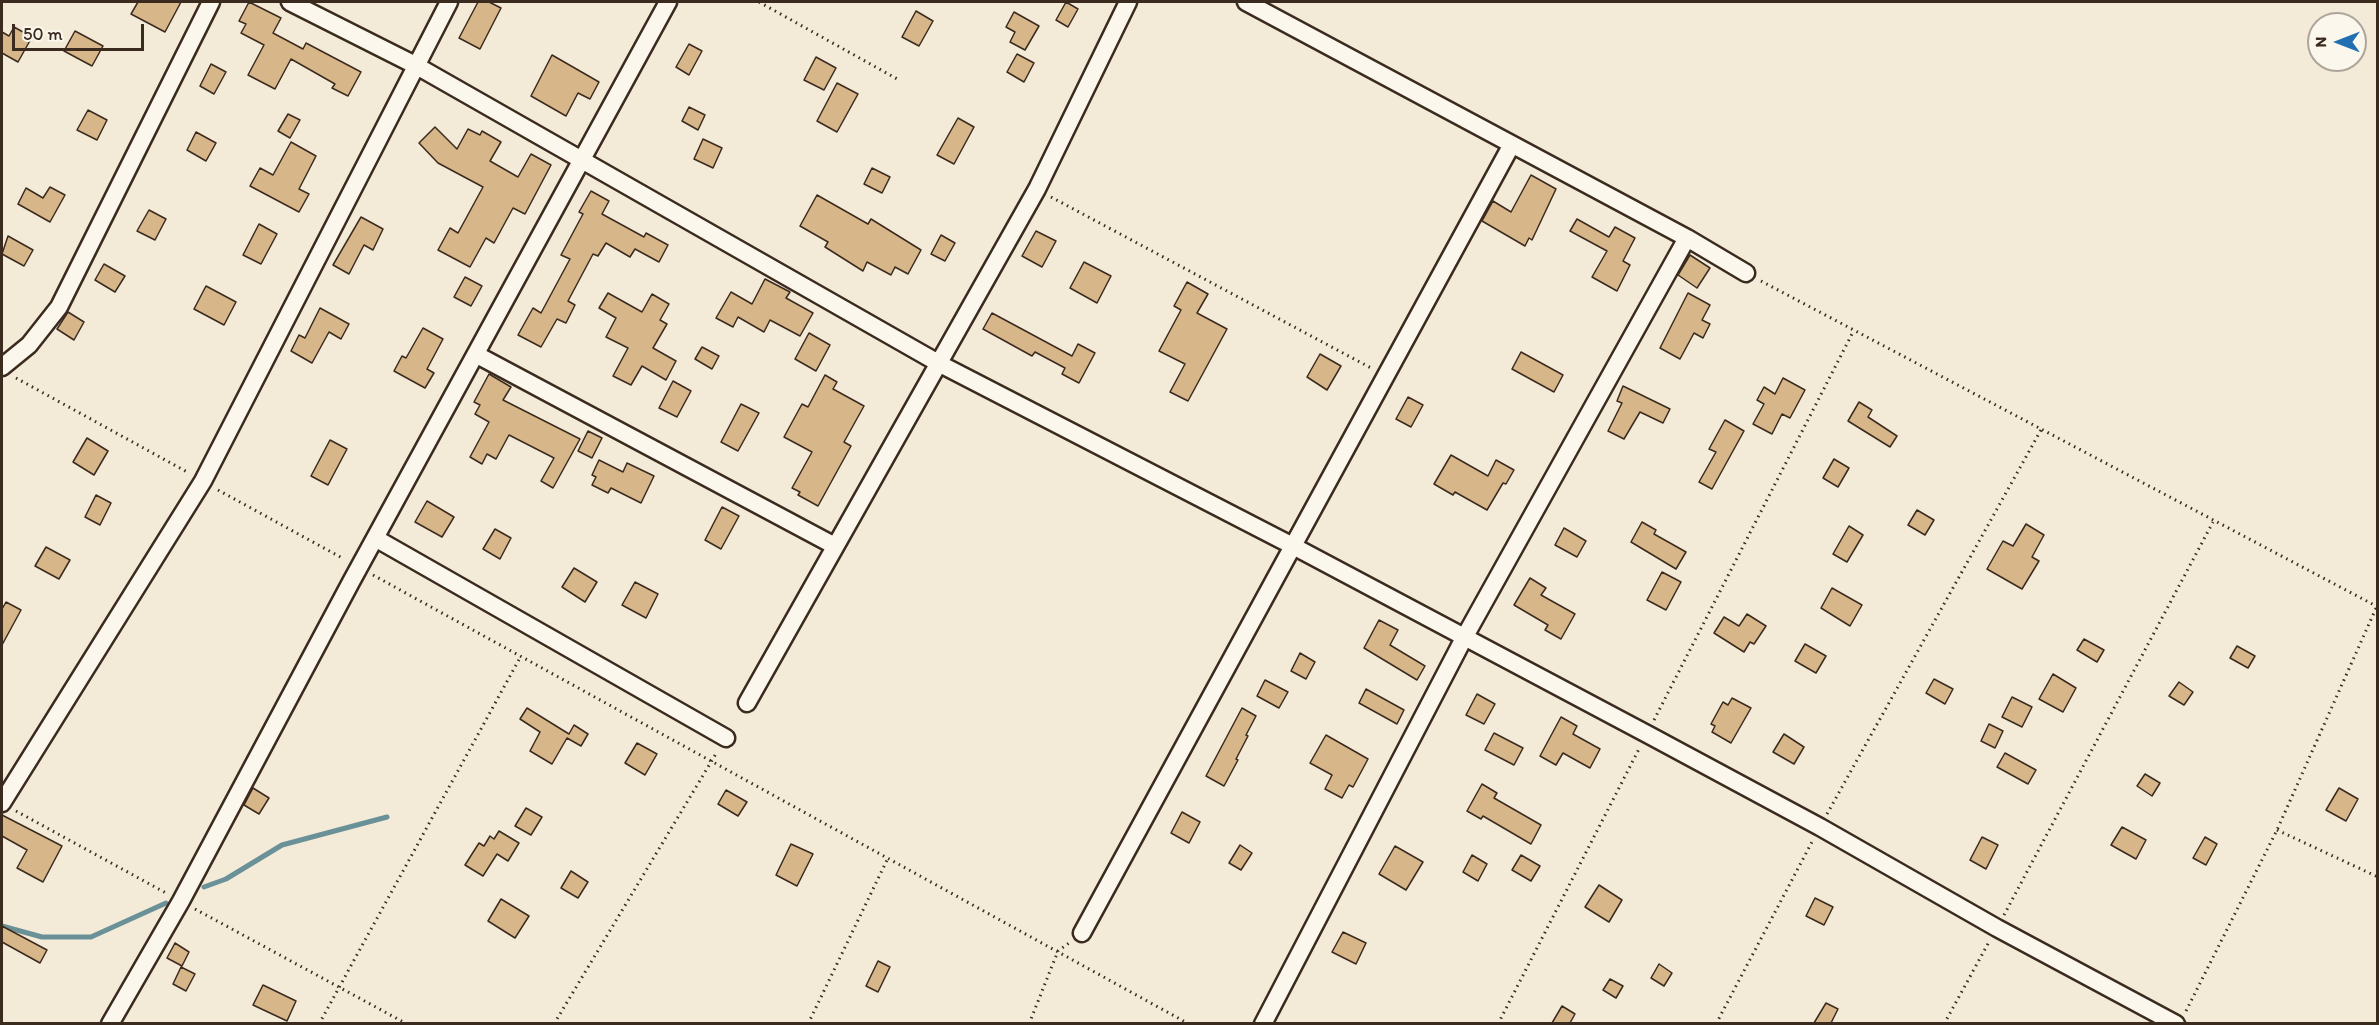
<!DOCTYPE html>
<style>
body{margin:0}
#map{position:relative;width:2379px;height:1025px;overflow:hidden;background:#f4ead8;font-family:Itim,sans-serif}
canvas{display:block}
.frame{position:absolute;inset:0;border:3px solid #3b2a1e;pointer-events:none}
.north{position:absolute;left:2307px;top:12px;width:60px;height:60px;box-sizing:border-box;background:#fbf7ec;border:2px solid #aea59a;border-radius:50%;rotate:270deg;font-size:16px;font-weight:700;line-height:24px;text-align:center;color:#3b2a1e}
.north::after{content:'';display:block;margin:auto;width:21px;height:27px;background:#1f6fb2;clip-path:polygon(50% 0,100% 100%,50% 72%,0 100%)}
.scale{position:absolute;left:12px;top:24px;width:132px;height:27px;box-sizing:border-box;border:3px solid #3b2a1e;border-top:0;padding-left:8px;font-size:18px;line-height:21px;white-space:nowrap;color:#3b2a1e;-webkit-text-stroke:4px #fbf7ec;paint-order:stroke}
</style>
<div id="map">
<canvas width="2379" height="1025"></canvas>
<div class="frame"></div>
<div class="north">N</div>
<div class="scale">50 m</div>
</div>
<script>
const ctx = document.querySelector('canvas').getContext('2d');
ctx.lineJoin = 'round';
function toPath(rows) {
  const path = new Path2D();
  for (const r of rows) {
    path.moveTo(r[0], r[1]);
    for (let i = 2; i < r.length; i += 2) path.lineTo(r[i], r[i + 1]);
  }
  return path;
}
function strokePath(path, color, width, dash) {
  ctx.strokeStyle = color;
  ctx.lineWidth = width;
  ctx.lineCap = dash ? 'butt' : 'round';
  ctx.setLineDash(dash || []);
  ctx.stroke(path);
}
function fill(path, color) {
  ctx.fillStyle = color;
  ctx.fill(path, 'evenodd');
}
strokePath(toPath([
 [204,887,226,879,282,845,387,817],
 [2,926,42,937,91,937,166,903]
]), '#6a9198', 5);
const building = toPath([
 [138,2,181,2,165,32,131,14,138,2],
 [249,2,281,18,273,33,303,49,306,43,361,72,348,96,332,88,335,84,291,59,275,89,248,75,264,45,241,33,246,24,239,21,249,2],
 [478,2,489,2,501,8,480,49,459,38,478,2],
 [1066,2,1078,9,1068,27,1056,20,1066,2],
 [916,11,933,21,919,46,902,37,916,11],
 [1014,12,1039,26,1025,50,1010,42,1015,32,1006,27,1014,12],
 [14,27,32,37,18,62,2,53,2,32,9,36,14,27],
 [75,31,103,46,92,66,64,51,75,31],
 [689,44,702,51,689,75,676,67,689,44],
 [1017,54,1034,63,1024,82,1007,72,1017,54],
 [552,55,599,82,590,99,578,93,566,116,531,96,552,55],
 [816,57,836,68,824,90,804,80,816,57],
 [211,64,226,72,214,94,200,86,211,64],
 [837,83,858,94,837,132,817,121,837,83],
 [689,107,705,115,698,130,682,121,689,107],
 [88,110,107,120,97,140,77,130,88,110],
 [288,114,300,120,290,138,278,131,288,114],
 [958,118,974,127,954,164,937,155,958,118],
 [435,127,457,149,468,129,480,135,482,131,501,142,490,161,518,177,531,154,551,165,525,214,513,208,494,243,486,238,470,267,438,250,450,228,458,233,483,187,438,163,419,143,435,127],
 [196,132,216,143,206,161,187,150,196,132],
 [703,139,722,148,713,168,694,159,703,139],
 [291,142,316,156,299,189,309,194,299,212,250,186,260,168,273,175,291,142],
 [872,168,890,177,882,193,864,184,872,168],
 [1531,175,1556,189,1532,240,1529,238,1525,246,1482,221,1493,201,1511,212,1531,175],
 [50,187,65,195,50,222,18,204,26,188,43,198,50,187],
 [591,191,609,201,602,214,644,237,646,233,668,245,659,262,635,249,630,257,606,243,598,256,593,254,568,301,575,305,566,323,557,319,541,347,518,335,533,308,541,313,570,259,561,255,583,214,579,212,591,191],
 [817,195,868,224,871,219,921,250,908,274,895,267,891,275,867,262,863,271,825,247,828,242,800,226,817,195],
 [149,210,166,219,155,240,137,231,149,210],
 [361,217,383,229,373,250,364,245,349,274,333,265,361,217],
 [1577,219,1609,237,1615,227,1635,238,1623,261,1630,265,1617,291,1592,277,1607,251,1570,231,1577,219],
 [259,224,277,234,261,264,243,255,259,224],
 [1036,231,1056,241,1042,267,1022,256,1036,231],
 [941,235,955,243,945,261,931,254,941,235],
 [8,236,33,250,24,266,2,254,8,236],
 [1690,255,1710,268,1697,288,1678,275,1690,255],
 [1084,262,1111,276,1097,303,1070,288,1084,262],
 [104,264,125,276,115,292,95,280,104,264],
 [465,277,482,286,471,306,454,297,465,277],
 [765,279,790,292,786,298,813,313,800,336,770,320,764,332,738,317,733,327,716,318,731,292,752,304,765,279],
 [1187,282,1208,294,1197,313,1227,329,1188,401,1170,392,1185,364,1159,351,1181,310,1174,306,1187,282],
 [206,286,236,302,224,325,194,309,206,286],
 [608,293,642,312,652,294,669,304,660,320,667,324,653,348,676,361,666,380,642,366,631,385,613,376,628,348,606,337,616,318,599,308,608,293],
 [1688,293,1710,305,1702,320,1710,324,1703,338,1694,333,1680,359,1660,348,1688,293],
 [320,308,349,324,341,339,329,332,312,363,291,351,299,335,305,338,320,308],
 [68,312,84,322,74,340,57,329,68,312],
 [992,313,1072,356,1078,344,1095,353,1079,383,1062,374,1065,368,1035,352,1032,356,983,329,992,313],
 [423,328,443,339,427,369,434,373,425,388,394,371,402,356,406,358,423,328],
 [809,333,830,345,816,371,795,359,809,333],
 [702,347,719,356,712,369,695,359,702,347],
 [1521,352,1563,375,1554,392,1512,369,1521,352],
 [1320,354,1341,366,1327,390,1307,377,1320,354],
 [489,374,511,387,503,400,580,439,553,488,541,481,554,458,509,435,496,459,487,454,482,464,470,457,489,422,475,414,480,405,474,402,489,374],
 [825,375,837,382,833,389,864,406,844,442,851,446,818,506,798,495,800,492,792,488,812,452,784,437,802,404,808,407,825,375],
 [1783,378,1805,390,1790,418,1782,414,1772,434,1753,424,1764,404,1757,400,1764,387,1775,394,1783,378],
 [673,381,691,391,677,417,659,408,673,381],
 [1623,386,1670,409,1663,423,1640,412,1624,439,1608,431,1622,403,1617,401,1623,386],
 [1408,397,1423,405,1411,427,1396,419,1408,397],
 [1859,402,1872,410,1868,417,1897,436,1890,447,1848,421,1859,402],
 [741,404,759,413,738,451,721,442,741,404],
 [1725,420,1744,431,1712,489,1699,482,1716,452,1709,449,1725,420],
 [588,431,602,438,592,458,578,451,588,431],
 [87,438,108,451,94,475,73,462,87,438],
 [330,440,347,449,328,485,311,476,330,440],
 [1451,455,1488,476,1496,460,1514,470,1506,484,1503,483,1487,510,1455,492,1453,495,1434,484,1451,455],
 [1834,459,1849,468,1838,487,1823,478,1834,459],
 [599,460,623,472,627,463,654,476,641,503,611,488,608,493,592,485,596,477,592,475,599,460],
 [96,495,111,503,100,525,85,517,96,495],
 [427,501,454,517,442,537,415,522,427,501],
 [722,507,739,516,721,549,705,540,722,507],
 [1917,510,1934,520,1925,535,1908,525,1917,510],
 [1642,522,1656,530,1654,534,1686,552,1676,569,1631,542,1642,522],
 [2026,524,2044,535,2032,557,2039,561,2022,589,1987,569,2003,541,2013,546,2026,524],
 [1849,526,1863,535,1847,562,1833,554,1849,526],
 [1564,528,1586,541,1577,557,1555,545,1564,528],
 [495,529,511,538,500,559,483,549,495,529],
 [46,547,70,560,59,579,35,566,46,547],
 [574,568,597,582,585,602,562,587,574,568],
 [1662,572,1681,582,1666,610,1647,600,1662,572],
 [1530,578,1546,588,1541,595,1575,614,1561,639,1545,630,1548,625,1514,605,1530,578],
 [635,582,658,594,646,618,622,605,635,582],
 [1832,588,1862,605,1850,626,1821,608,1832,588],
 [6,602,21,610,2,645,2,609,6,602],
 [1747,614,1766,626,1754,644,1750,642,1744,652,1714,633,1724,617,1739,626,1747,614],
 [1379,620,1398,630,1390,645,1425,666,1417,680,1364,648,1379,620],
 [2084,639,2104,650,2097,662,2077,650,2084,639],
 [1805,644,1826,656,1816,673,1795,661,1805,644],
 [2237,646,2255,656,2248,668,2230,658,2237,646],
 [1300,653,1315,662,1306,679,1291,671,1300,653],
 [2053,674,2076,688,2063,712,2039,699,2053,674],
 [1934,679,1953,689,1945,704,1926,693,1934,679],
 [1265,680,1288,692,1279,708,1257,696,1265,680],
 [2179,682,2193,692,2184,705,2169,696,2179,682],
 [1366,689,1404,710,1397,724,1359,703,1366,689],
 [1477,694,1495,704,1484,724,1466,715,1477,694],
 [2012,697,2032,707,2022,727,2002,717,2012,697],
 [1732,698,1751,708,1731,743,1712,732,1715,726,1711,724,1723,702,1728,705,1732,698],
 [527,708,569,734,574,725,588,734,581,746,567,738,552,764,530,751,540,732,520,719,527,708],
 [1242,708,1256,716,1246,735,1248,736,1236,759,1238,760,1224,786,1206,776,1242,708],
 [1561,717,1577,726,1573,734,1600,749,1590,768,1563,753,1556,765,1540,756,1561,717],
 [1989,724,2003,731,1995,748,1981,741,1989,724],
 [1494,733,1523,748,1514,765,1485,750,1494,733],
 [1784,734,1804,747,1794,764,1773,752,1784,734],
 [1326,735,1368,759,1353,787,1349,785,1342,798,1325,789,1332,775,1310,763,1326,735],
 [637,743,657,754,645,775,625,763,637,743],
 [2005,753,2036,770,2028,784,1997,767,2005,753],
 [2145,774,2160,783,2152,796,2137,786,2145,774],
 [1482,784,1497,793,1494,798,1541,825,1531,844,1483,816,1481,819,1467,811,1482,784],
 [253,788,269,798,259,814,244,805,253,788],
 [2339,788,2358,799,2346,821,2326,810,2339,788],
 [726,790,747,802,738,816,718,804,726,790],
 [526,808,542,817,531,835,515,826,526,808],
 [1182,812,1200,822,1189,843,1171,833,1182,812],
 [2,815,62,846,43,882,17,868,27,850,2,836,2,815],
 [2122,827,2146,840,2136,859,2111,845,2122,827],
 [499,831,519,843,508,861,497,854,483,876,465,865,479,843,484,846,490,836,494,839,499,831],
 [1982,837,1998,845,1986,869,1970,860,1982,837],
 [2205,837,2217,844,2206,865,2193,858,2205,837],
 [791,844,813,854,797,886,776,875,791,844],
 [1240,845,1252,853,1241,870,1229,863,1240,845],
 [1395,846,1423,862,1406,890,1379,874,1395,846],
 [1472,855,1487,864,1478,881,1463,872,1472,855],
 [1521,855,1540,866,1531,881,1512,870,1521,855],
 [571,871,588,882,578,898,561,888,571,871],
 [1599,885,1622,900,1609,922,1585,907,1599,885],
 [1815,898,1833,907,1824,925,1806,916,1815,898],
 [501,899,529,916,515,938,488,921,501,899],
 [2,926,47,950,40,963,2,942,2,926],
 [1343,932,1366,943,1356,964,1332,952,1343,932],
 [175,943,189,952,182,966,167,958,175,943],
 [878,961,890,967,878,992,866,986,878,961],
 [1659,964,1672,973,1664,986,1651,978,1659,964],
 [181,967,195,974,186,991,173,984,181,967],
 [1610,979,1623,986,1616,998,1603,990,1610,979],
 [263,985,296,1001,287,1021,253,1005,263,985],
 [1826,1003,1838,1009,1831,1023,1814,1023,1826,1003],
 [1562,1006,1575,1014,1570,1023,1552,1023,1562,1006]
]);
fill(building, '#d7b78a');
strokePath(building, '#3b2a1e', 1.5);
const minor = toPath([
 [290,2,415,65,940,364,1293,546,1647,734,1820,827,1997,928,2176,1024],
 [1246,2,1687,238,1746,273],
 [477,355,835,546],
 [2,367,29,345,59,307,211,2],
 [375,538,726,738],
 [747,703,1037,189,1128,2],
 [2,803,203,481,449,2],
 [1082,933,1511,146],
 [110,1024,181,901,351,582,668,2],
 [1263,1024,1464,638,1687,238]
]);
strokePath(minor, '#3b2a1e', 21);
strokePath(toPath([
 [759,2,899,80],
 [1051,197,1371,368],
 [1761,281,2378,607],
 [16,378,189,473],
 [218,490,344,559],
 [373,575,1189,1024],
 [1654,720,1853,332],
 [16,811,166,893],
 [1827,814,2041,430],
 [2277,830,2378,877],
 [195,909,407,1024],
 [2004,915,2213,522],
 [2186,1011,2277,830,2377,606],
 [319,1024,521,656],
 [554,1024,717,752],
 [808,1024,888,858],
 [1029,1024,1058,951,1069,943],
 [1498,1024,1640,747],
 [1716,1024,1813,840],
 [1944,1024,1989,942]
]), '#3b2a1e', 3, [1.5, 4.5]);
strokePath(minor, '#fbf7ec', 16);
</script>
